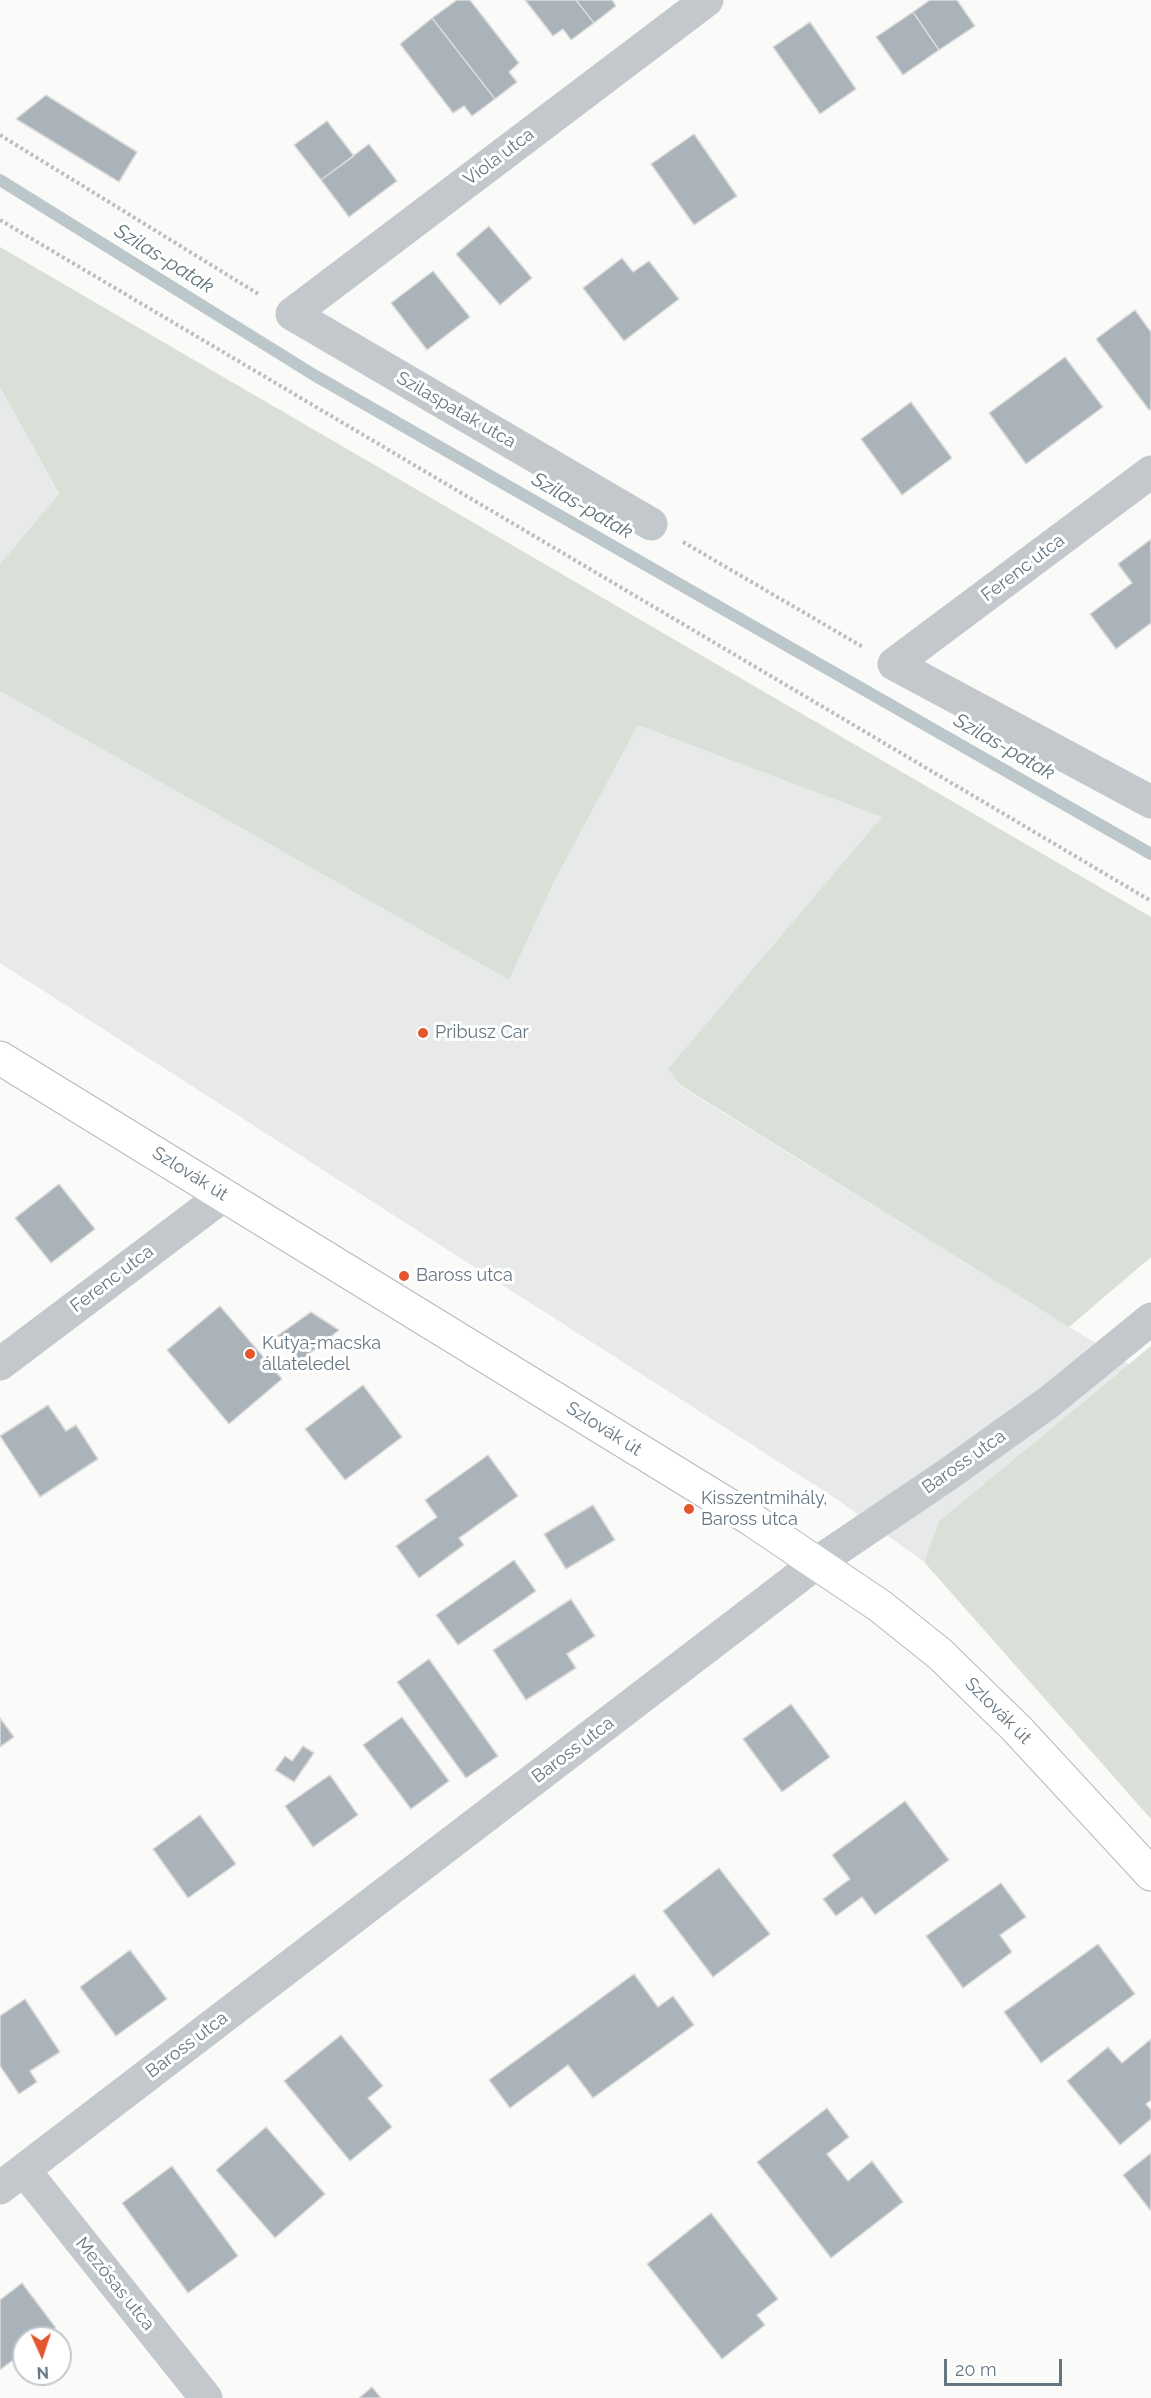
<!DOCTYPE html>
<meta charset="utf-8">
<style>
body{margin:0}
#map{position:relative;width:1151px;height:2398px;overflow:hidden;background:#fafaf8;font-family:Raleway,sans-serif}
canvas{display:block}
.north{position:absolute;left:12px;top:2326px;width:60px;height:60px;box-sizing:border-box;background:#fff;border:2px solid #c1c8cd;border-radius:50%;rotate:177deg;font-size:16px;font-weight:700;line-height:24px;text-align:center;color:#657683}
.north::after{content:'';display:block;margin:auto;width:21px;height:27px;background:#e4572e;clip-path:polygon(50% 0,100% 100%,50% 72%,0 100%)}
.scale{position:absolute;left:944px;top:2359px;width:118px;height:27px;box-sizing:border-box;border:3px solid #657683;border-top:0;padding-left:8px;font-size:18px;line-height:21px;white-space:nowrap;color:#657683;-webkit-text-stroke:4px #fff;paint-order:stroke}
</style>
<div id="map">
<canvas width="1151" height="2398"></canvas>
<div class="north">N</div>
<div class="scale">20 m</div>
</div>
<script>
const ctx = document.querySelector('canvas').getContext('2d');
ctx.lineJoin = 'round';
function fill(path, color) {
  ctx.fillStyle = color;
  ctx.fill(path, 'evenodd');
}
function toPath(rows) {
  const path = new Path2D();
  for (const r of rows) {
    path.moveTo(r[0], r[1]);
    for (let i = 2; i < r.length; i += 2) path.lineTo(r[i], r[i + 1]);
  }
  return path;
}
function strokePath(path, color, width, dash) {
  ctx.strokeStyle = color;
  ctx.lineWidth = width;
  ctx.lineCap = dash ? 'butt' : 'round';
  ctx.setLineDash(dash || []);
  ctx.stroke(path);
}
function label(font, color, halo, rows, align = 'center') {
  ctx.font = font + ' Raleway,sans-serif';
  ctx.lineWidth = 6;
  ctx.setLineDash([]);
  ctx.textBaseline = 'middle';
  ctx.strokeStyle = halo;
  ctx.fillStyle = color;
  for (const [text, x, y, turn = 0] of rows) {
    ctx.save();
    ctx.translate(x, y);
    ctx.rotate((+turn || 0) * Math.PI / 180);
    ctx.textAlign = isNaN(turn) ? turn : align;
    if (halo) ctx.strokeText(text, 0, 0);
    ctx.fillText(text, 0, 0);
    ctx.restore();
  }
}
fill(toPath([
 [0,387,59,495,0,564],
 [0,691,509,980,555,880,638,725,883,817,669,1069,680,1086,1129,1364,939,1521,924,1562,838,1500,0,963]
]), '#e8e9e9');
fill(toPath([
 [0,247,1151,917,1151,1257,1069,1327,680,1085,668,1069,882,817,638,725,555,880,509,980,0,691,0,564,59,494,0,387],
 [1151,1346,1151,1819,924,1562,939,1521]
]), '#dadfd7');
strokePath(toPath([
 [0,180,314,375,1151,854]
]), '#bbc7cb', 12);
const building = toPath([
 [457,0,470,0,519,63,509,72,517,82,495,99,432,18,457,0],
 [525,0,576,0,594,23,571,40,563,29,553,36,525,0],
 [576,0,612,0,616,6,594,23,576,0],
 [930,0,957,0,975,26,939,50,913,12,930,0],
 [913,12,939,50,903,75,876,37,913,12],
 [432,18,495,99,472,116,464,106,453,113,400,44,432,18],
 [810,22,856,89,820,114,773,47,810,22],
 [46,95,137,152,119,182,16,119,46,95],
 [327,121,354,156,321,180,294,145,327,121],
 [694,134,737,196,694,225,651,164,694,134],
 [369,144,397,181,349,217,321,180,369,144],
 [489,226,532,278,500,305,456,254,489,226],
 [622,258,633,272,649,261,679,299,624,341,583,288,622,258],
 [433,271,470,317,427,350,391,303,433,271],
 [1135,310,1151,332,1151,409,1149,410,1096,339,1135,310],
 [1065,357,1103,407,1026,464,989,413,1065,357],
 [911,402,952,458,902,495,861,439,911,402],
 [1151,539,1151,623,1116,649,1090,614,1132,583,1118,564,1151,539],
 [59,1184,95,1229,51,1263,15,1218,59,1184],
 [220,1306,282,1379,229,1424,167,1350,220,1306],
 [311,1312,339,1330,299,1362,277,1336,311,1312],
 [363,1385,402,1437,345,1480,305,1429,363,1385],
 [48,1405,66,1431,76,1425,98,1459,40,1497,0,1436,48,1405],
 [488,1455,518,1496,459,1538,464,1545,419,1578,396,1546,437,1517,425,1500,488,1455],
 [593,1505,615,1540,566,1569,544,1534,593,1505],
 [514,1560,536,1591,458,1645,436,1615,514,1560],
 [571,1599,595,1636,567,1654,576,1668,526,1700,493,1650,571,1599],
 [429,1659,498,1756,466,1778,397,1682,429,1659],
 [791,1704,830,1757,782,1792,743,1739,791,1704],
 [402,1717,449,1781,411,1809,363,1745,402,1717],
 [0,1718,14,1737,0,1747,0,1718],
 [303,1746,314,1753,294,1782,275,1770,285,1756,292,1761,303,1746],
 [330,1775,358,1815,313,1847,285,1806,330,1775],
 [905,1801,949,1860,875,1915,862,1897,836,1916,823,1899,850,1879,832,1855,905,1801],
 [200,1815,236,1864,188,1898,153,1849,200,1815],
 [719,1868,770,1934,713,1977,663,1911,719,1868],
 [1001,1883,1026,1917,1000,1935,1012,1952,963,1988,926,1936,1001,1883],
 [1098,1944,1135,1994,1041,2063,1004,2012,1098,1944],
 [130,1950,167,1999,116,2036,80,1987,130,1950],
 [634,1974,658,2007,673,1996,694,2025,593,2098,568,2065,510,2108,489,2080,634,1974],
 [25,1999,60,2052,30,2071,37,2082,19,2094,0,2066,0,2016,25,1999],
 [341,2035,383,2086,368,2098,392,2127,350,2161,284,2081,341,2035],
 [1151,2039,1151,2100,1146,2104,1151,2110,1151,2119,1120,2145,1067,2081,1108,2047,1122,2063,1151,2039],
 [827,2108,849,2137,827,2154,848,2181,872,2161,903,2202,831,2258,757,2162,827,2108],
 [266,2127,325,2194,275,2238,216,2170,266,2127],
 [1151,2153,1151,2209,1150,2210,1123,2175,1151,2153],
 [172,2166,238,2256,188,2293,122,2203,172,2166],
 [711,2213,778,2299,757,2315,765,2325,722,2359,647,2264,711,2213],
 [22,2283,56,2328,43,2338,24,2338,24,2352,0,2370,0,2300,22,2283],
 [372,2387,381,2398,359,2398,372,2387]
]);
fill(building, '#aab3b9');
strokePath(building, '#dcdcda', 1.5);
const secondary = toPath([
 [0,1058,751,1519,880,1606,940,1654,1017,1729,1151,1874]
]);
strokePath(secondary, '#b3babf', 35);
strokePath(toPath([
 [0,135,260,295],
 [0,220,1151,901],
 [683,542,863,647]
]), '#bbbfc2', 4, [3, 3]);
strokePath(toPath([
 [1151,472,894,664,1151,802],
 [651,524,292,314,707,0],
 [0,1364,224,1195],
 [24,2170,206,2398],
 [0,2188,818,1562,947,1475,1049,1402,1151,1319]
]), '#c3c8cc', 33);
strokePath(secondary, '#fff', 33);
for (const [x, y, r, color] of [
 [423,1033,6,"#e4572e"],
 [404,1276,6,"#e4572e"],
 [250,1354,6,"#e4572e"],
 [689,1509,6,"#e4572e"]
]) {
  const dot = new Path2D();
  dot.arc(x, y, r, 0, 2 * Math.PI);
  ctx.fillStyle = color;
  ctx.fill(dot);
  strokePath(dot, '#fff', 2);
}
label('18px', '#657683', '#fff', [
 ["Viola utca",499,157,-37],
 ["Szilaspatak utca",456,410,30],
 ["Ferenc utca",1023,568,-37],
 ["Szlovák út",190,1174,32],
 ["Ferenc utca",112,1279,-37],
 ["Szlovák út",604,1429,32],
 ["Baross utca",964,1462,-35],
 ["Szlovák út",998,1711,45],
 ["Baross utca",573,1750,-37],
 ["Baross utca",187,2045,-37],
 ["Mezősas utca",115,2284,51]
]);
label('18px', '#657683', '#fff', [
 ["Pribusz Car",435,1033],
 ["Baross utca",416,1276],
 ["Kutya-macska",262,1344],
 ["állateledel",262,1365],
 ["Kisszentmihály,",701,1499],
 ["Baross utca",701,1520]
], 'left');
label('italic 20px', '#60757c', '#fff', [
 ["Szilas-patak",164,259,32],
 ["Szilas-patak",582,506,30],
 ["Szilas-patak",1004,747,30]
]);
</script>
